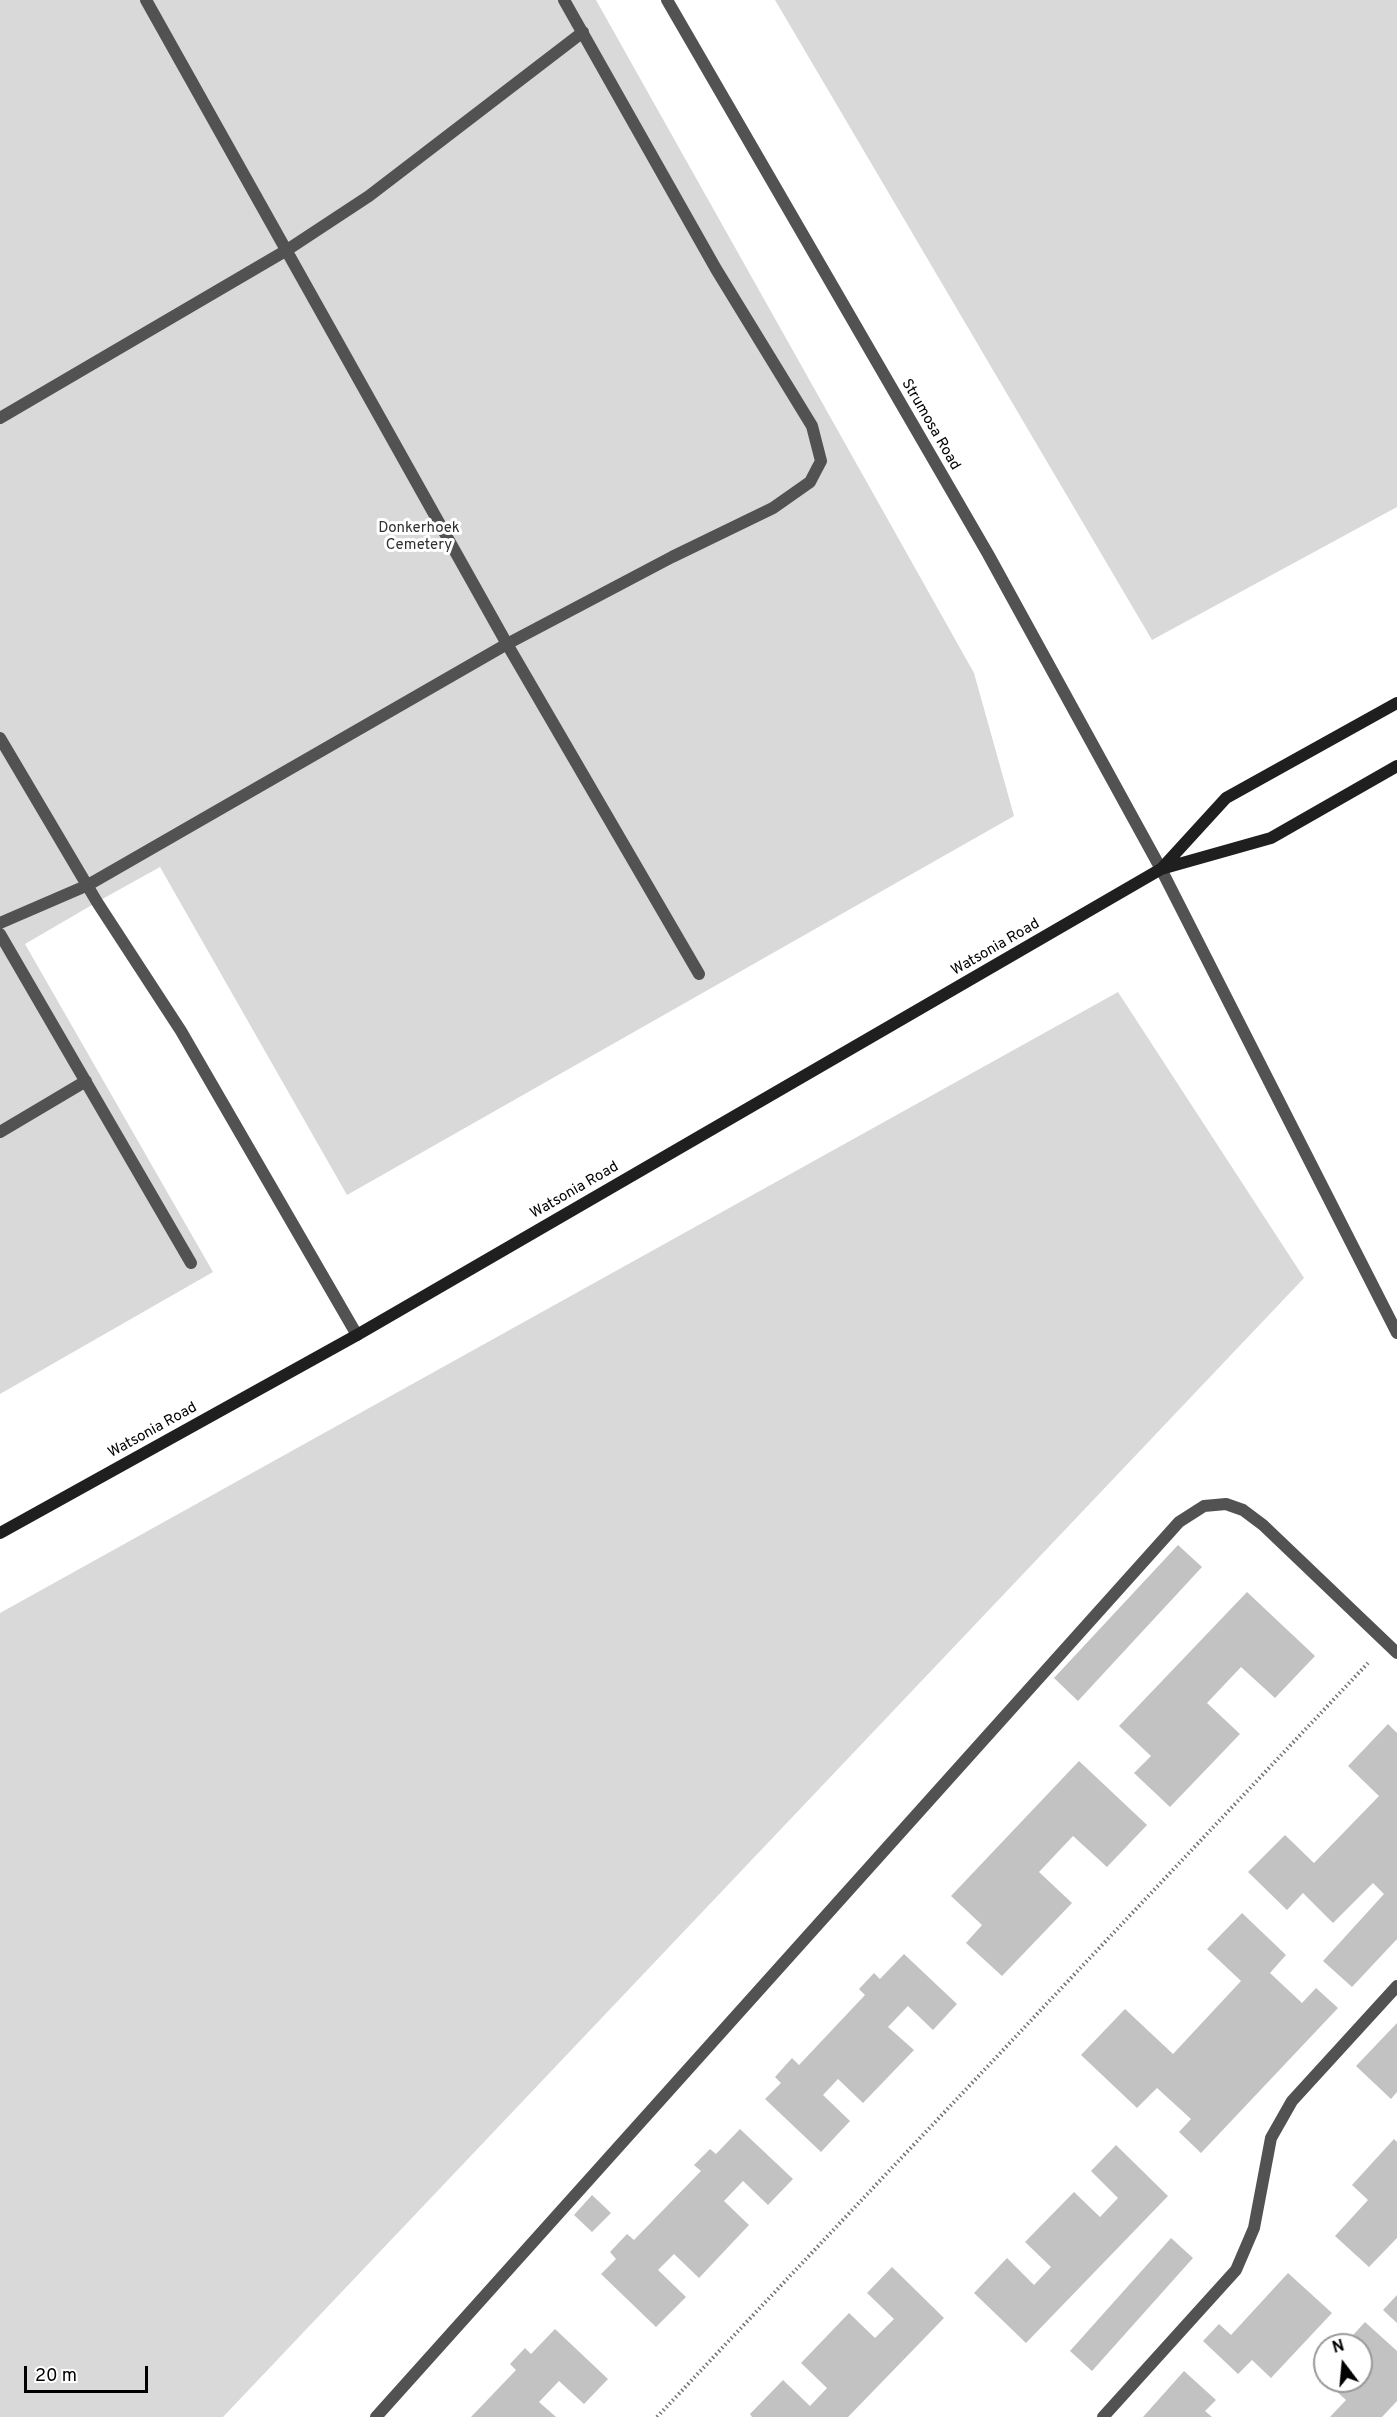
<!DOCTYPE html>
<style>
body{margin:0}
#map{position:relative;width:1397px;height:2417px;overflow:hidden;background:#fff;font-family:Overpass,sans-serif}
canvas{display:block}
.north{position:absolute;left:1313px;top:2333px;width:60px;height:60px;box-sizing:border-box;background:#fff;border:2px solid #999;border-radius:50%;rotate:344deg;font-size:16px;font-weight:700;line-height:24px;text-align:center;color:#000}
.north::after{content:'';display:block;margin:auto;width:21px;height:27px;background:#000;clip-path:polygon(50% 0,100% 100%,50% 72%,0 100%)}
.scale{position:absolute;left:24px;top:2366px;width:124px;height:27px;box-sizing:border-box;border:3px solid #000;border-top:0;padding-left:8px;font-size:18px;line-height:21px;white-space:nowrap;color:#000;-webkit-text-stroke:4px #fff;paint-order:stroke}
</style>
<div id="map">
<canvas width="1397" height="2417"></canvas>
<div class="north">N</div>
<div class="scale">20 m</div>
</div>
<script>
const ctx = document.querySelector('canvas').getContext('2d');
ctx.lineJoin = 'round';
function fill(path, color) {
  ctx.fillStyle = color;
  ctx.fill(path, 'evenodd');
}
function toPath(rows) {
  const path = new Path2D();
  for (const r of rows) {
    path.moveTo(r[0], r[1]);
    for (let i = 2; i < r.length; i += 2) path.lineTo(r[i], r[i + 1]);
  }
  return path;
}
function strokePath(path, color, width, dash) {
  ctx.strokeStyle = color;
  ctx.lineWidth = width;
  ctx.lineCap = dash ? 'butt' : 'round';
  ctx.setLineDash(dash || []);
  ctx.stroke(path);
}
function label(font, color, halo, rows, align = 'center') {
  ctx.font = font + ' Overpass,sans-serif';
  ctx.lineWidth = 6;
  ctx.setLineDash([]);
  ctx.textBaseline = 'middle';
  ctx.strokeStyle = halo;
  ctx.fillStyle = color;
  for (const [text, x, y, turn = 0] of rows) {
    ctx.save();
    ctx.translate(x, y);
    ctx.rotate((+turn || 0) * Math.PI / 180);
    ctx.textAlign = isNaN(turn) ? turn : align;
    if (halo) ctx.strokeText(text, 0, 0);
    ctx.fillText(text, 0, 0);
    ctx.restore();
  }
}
fill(toPath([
 [0,0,596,0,974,673,1014,816,347,1195,160,867,97,902,25,944,213,1272,0,1394],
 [775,0,1397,0,1397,507,1152,640],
 [1118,992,1304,1278,223,2417,0,2417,0,1613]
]), '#d9d9d9');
fill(toPath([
 [1178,1545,1202,1567,1078,1701,1054,1678],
 [1247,1592,1315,1656,1275,1698,1241,1667,1207,1703,1240,1734,1170,1807,1134,1773,1151,1756,1119,1726],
 [1388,1724,1397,1733,1397,1939,1352,1987,1323,1961,1384,1894,1373,1883,1333,1923,1303,1893,1287,1910,1248,1872,1285,1835,1314,1863,1379,1796,1348,1766],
 [1079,1761,1147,1825,1107,1867,1073,1836,1039,1872,1072,1903,1002,1976,966,1943,982,1925,951,1896],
 [1242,1913,1286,1955,1270,1973,1302,2003,1316,1988,1338,2008,1201,2153,1179,2132,1191,2119,1157,2088,1137,2108,1081,2055,1125,2009,1173,2054,1241,1981,1207,1949],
 [904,1954,957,2004,933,2030,908,2006,888,2027,914,2050,863,2103,838,2079,823,2095,850,2121,821,2152,765,2099,781,2083,775,2077,792,2058,799,2065,865,1995,859,1989,874,1973,880,1979],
 [1397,2023,1397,2092,1391,2099,1356,2066],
 [740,2129,793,2179,768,2205,743,2181,724,2201,749,2225,699,2278,674,2254,658,2270,686,2297,656,2327,601,2274,616,2259,610,2252,627,2234,634,2240,701,2171,694,2165,710,2149,716,2154],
 [1394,2139,1397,2142,1397,2238,1369,2267,1335,2236,1368,2200,1352,2185],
 [1116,2145,1168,2196,1026,2343,974,2293,1007,2258,1034,2285,1051,2267,1025,2242,1074,2192,1100,2217,1118,2198,1091,2171],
 [592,2195,611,2213,592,2232,574,2215],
 [1171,2238,1193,2258,1092,2371,1070,2351],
 [892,2267,944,2318,848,2417,752,2417,750,2414,783,2380,810,2406,827,2388,801,2363,849,2313,875,2338,894,2319,867,2293],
 [1288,2273,1332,2313,1271,2378,1252,2360,1238,2374,1203,2341,1219,2324,1231,2335],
 [1397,2295,1397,2323,1383,2310],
 [1365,2322,1397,2351,1397,2401,1382,2417,1330,2417,1346,2400,1325,2381,1361,2381,1361,2345,1344,2345],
 [555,2329,608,2379,584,2404,559,2381,539,2402,556,2417,471,2417,516,2370,510,2364,525,2348,531,2354],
 [1184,2371,1216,2400,1205,2411,1212,2417,1143,2417]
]), '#c2c2c2');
strokePath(toPath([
 [657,2417,1368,1663]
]), '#747474', 4, [1.5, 3]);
strokePath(toPath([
 [146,0,507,644,699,974],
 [0,418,287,250,369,196,583,32],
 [0,738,97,902,181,1031,357,1335],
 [0,923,88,885,507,644,672,557,773,508,810,482,821,461,812,426,716,269,564,0],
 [0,934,191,1263],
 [0,1132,86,1081]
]), '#525252', 12);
strokePath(toPath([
 [667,0,988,554,1161,869,1397,1333],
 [376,2417,1179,1522,1204,1506,1226,1504,1243,1510,1263,1525,1397,1653],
 [1103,2417,1236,2270,1254,2228,1271,2138,1292,2101,1397,1986]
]), '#525252', 12);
strokePath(toPath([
 [1162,868,1226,798,1397,703],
 [0,1533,357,1335,1161,869,1271,838,1397,766]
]), '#1f1f1f', 12);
label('15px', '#000', '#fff', [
 ["Strumosa Road",930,425,60],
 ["Watsonia Road",996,948,-30],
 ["Watsonia Road",575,1191,-30],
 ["Watsonia Road",153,1431,-29]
]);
label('15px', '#303030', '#fff', [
 ["Donkerhoek",419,529],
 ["Cemetery",419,546]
]);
</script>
